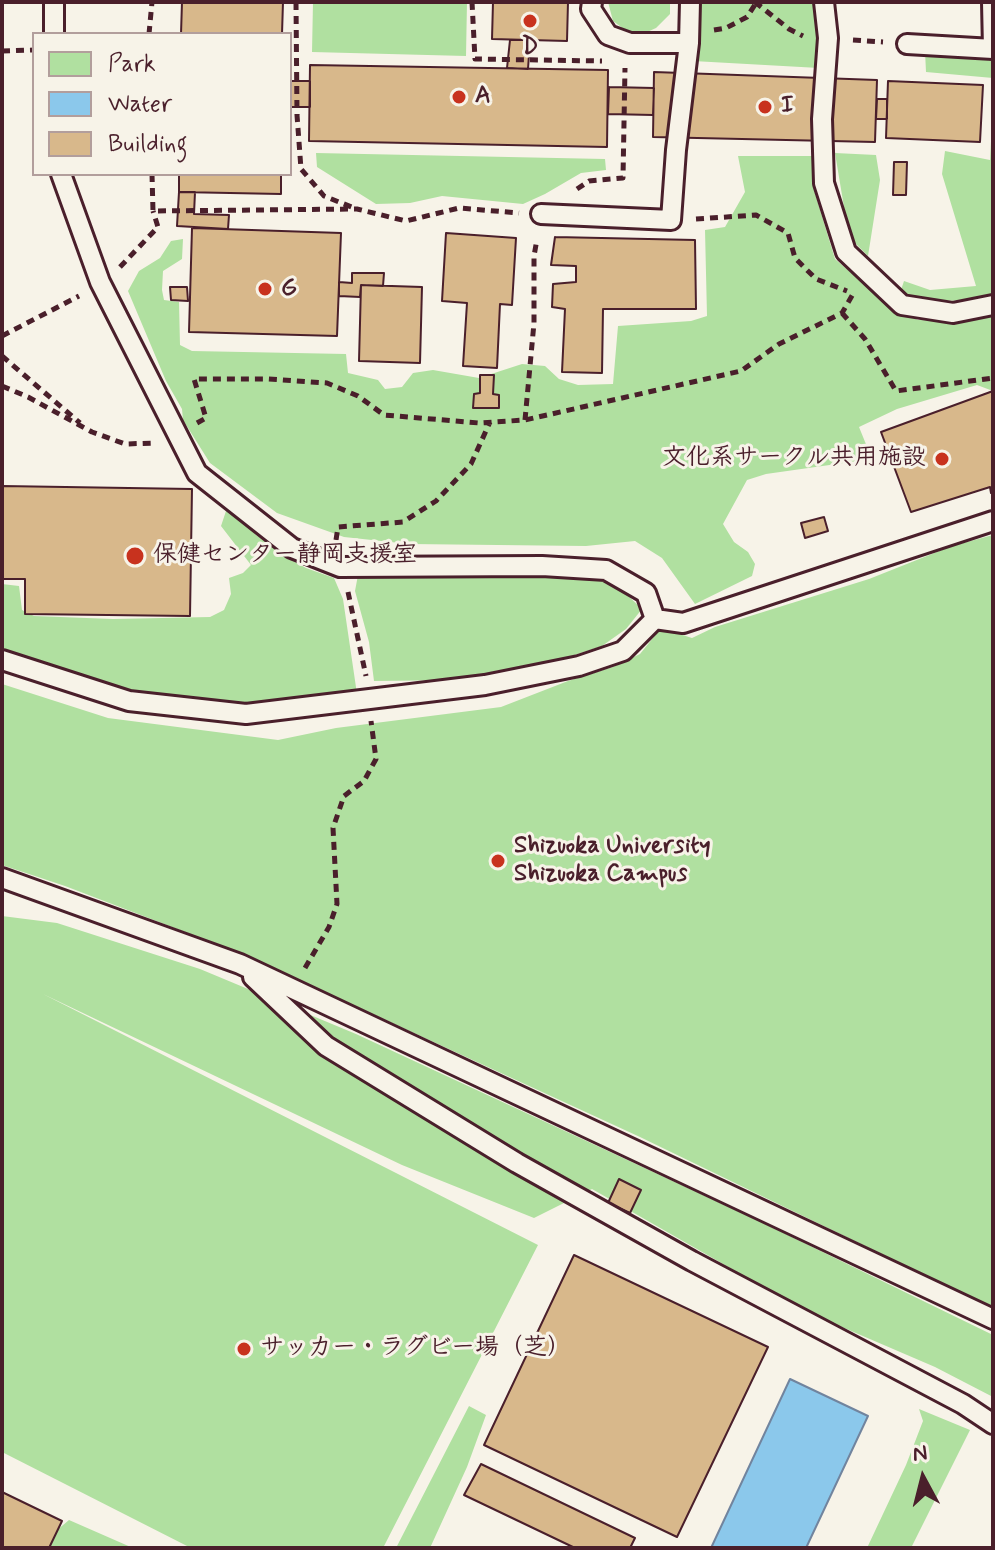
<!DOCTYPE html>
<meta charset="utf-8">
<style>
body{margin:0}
#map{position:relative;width:995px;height:1550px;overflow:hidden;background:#f7f3e8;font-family:Mynerve,sans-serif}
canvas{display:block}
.frame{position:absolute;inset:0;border:4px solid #4a1f2b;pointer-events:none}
.legend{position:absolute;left:32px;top:32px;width:260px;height:144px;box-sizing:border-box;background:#f7f3e8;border:2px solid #b29e9c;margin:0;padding:10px 14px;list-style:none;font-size:24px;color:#4a1f2b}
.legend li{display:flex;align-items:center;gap:16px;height:40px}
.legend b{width:40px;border:2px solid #b29e9c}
.north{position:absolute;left:883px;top:1438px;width:80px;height:80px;-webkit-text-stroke:6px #f7f3e8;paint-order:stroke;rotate:353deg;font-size:22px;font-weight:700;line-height:32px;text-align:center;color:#4a1f2b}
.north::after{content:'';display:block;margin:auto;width:28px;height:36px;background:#4a1f2b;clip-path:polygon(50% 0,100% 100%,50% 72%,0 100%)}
</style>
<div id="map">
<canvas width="995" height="1550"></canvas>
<div class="frame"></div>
<ul class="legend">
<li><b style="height:22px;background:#b0e0a0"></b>Park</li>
<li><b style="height:22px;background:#8bc8eb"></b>Water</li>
<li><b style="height:22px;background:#d8b88b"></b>Building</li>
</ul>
<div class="north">N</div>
</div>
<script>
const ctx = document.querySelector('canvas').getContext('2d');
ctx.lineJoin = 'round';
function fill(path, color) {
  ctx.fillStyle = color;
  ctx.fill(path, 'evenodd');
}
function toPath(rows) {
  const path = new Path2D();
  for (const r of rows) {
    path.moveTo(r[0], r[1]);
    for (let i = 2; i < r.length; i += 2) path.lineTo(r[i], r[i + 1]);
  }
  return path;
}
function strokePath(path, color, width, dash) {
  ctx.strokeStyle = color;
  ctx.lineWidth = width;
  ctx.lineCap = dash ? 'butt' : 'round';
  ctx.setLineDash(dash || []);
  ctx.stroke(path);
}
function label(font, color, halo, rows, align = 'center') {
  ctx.font = font + ' Mynerve,"Klee One",sans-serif';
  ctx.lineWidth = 6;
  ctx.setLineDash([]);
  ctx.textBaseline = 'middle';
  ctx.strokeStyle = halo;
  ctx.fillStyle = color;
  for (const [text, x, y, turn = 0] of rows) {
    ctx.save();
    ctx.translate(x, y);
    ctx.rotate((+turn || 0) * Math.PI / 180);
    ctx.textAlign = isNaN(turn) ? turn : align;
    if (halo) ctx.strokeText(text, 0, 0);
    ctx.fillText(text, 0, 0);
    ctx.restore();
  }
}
fill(toPath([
 [313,2,467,2,466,56,312,52],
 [608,2,670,2,670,14,656,28,645,33,628,32,613,21],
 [697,2,814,2,819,68,693,61],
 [925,51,993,51,993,78,926,72],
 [993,103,993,300,914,301,901,290,904,281,930,290,976,286,942,174,945,151,990,160],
 [316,153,605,159,606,170,581,173,545,194,523,204,442,196,410,203,376,204,317,167],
 [835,153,876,155,880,180,868,256,849,237],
 [738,156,812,156,814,190,835,259,891,307,918,320,958,321,993,315,993,391,977,385,897,409,859,427,872,459,766,474,747,480,723,524,734,542,748,552,755,564,752,576,695,604,662,558,635,541,586,546,409,544,344,537,277,513,210,463,183,420,182,409,166,381,128,291,139,271,160,258,171,241,183,239,182,259,163,271,162,290,164,300,179,302,180,345,192,351,346,354,348,373,378,380,385,389,402,387,413,373,433,370,479,378,522,364,545,366,559,379,578,385,613,384,618,326,691,321,707,316,705,230,725,227,745,192],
 [226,511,242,520,256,535,288,558,306,568,334,578,343,599,357,694,277,704,212,703,154,695,83,679,2,654,2,584,19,586,22,610,34,616,113,619,210,617,224,610,231,594,229,578,243,573,251,565,221,526],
 [993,535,993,1308,640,1137,240,953,65,886,2,865,2,684,108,718,278,740,336,728,501,707,568,681,613,667,640,654,661,628,692,638,715,627,869,579,952,546],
 [427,573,596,576,623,591,642,609,626,629,602,646,544,665,495,671,465,680,374,681,369,642,355,591,358,575,389,577],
 [2,916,57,923,200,969,356,1034,761,1222,993,1335,993,1397,935,1367,807,1312,592,1189,534,1218,402,1165,43,994,538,1245,383,1548,191,1548,2,1452],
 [469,1406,486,1415,467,1467,430,1548,396,1548],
 [919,1409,970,1430,911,1548,867,1548,906,1465,923,1421],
 [69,1520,133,1548,36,1548]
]), '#b0e0a0');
const water = toPath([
 [790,1379,868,1416,806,1548,711,1548,790,1379]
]);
fill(water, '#8bc8eb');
strokePath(water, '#71849e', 2);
const building = toPath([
 [182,2,283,2,282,34,181,34,182,2],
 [493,2,568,2,567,41,492,39,493,2],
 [510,40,530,40,528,69,507,68,510,40],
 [310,65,608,70,607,147,309,141,310,65],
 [654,72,877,80,875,142,653,137,654,72],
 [290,81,310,81,310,107,290,107,290,81],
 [888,81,983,85,980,142,886,138,888,81],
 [609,87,654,88,653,115,608,114,609,87],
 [877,99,887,99,887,119,876,119,877,99],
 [894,162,907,162,906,195,893,195,894,162],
 [179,174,281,174,281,194,179,192,179,174],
 [179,192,195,192,194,214,229,215,228,229,177,226,179,192],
 [192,228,341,233,337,336,189,332,192,228],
 [446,233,516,238,512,305,500,304,497,368,463,366,467,303,442,301,446,233],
 [555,237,695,240,696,309,603,309,602,373,562,372,565,309,552,307,553,284,576,282,576,266,551,265,555,237],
 [352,273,384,273,383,286,361,285,360,297,339,296,339,282,352,283,352,273],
 [361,285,422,287,420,363,359,361,361,285],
 [170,287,187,287,188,301,171,300,170,287],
 [480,375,494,375,493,394,499,395,499,408,473,408,474,394,480,393,480,375],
 [993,391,993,492,991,493,990,487,911,512,881,432,993,391],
 [2,486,192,489,190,616,25,614,25,579,2,579,2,486],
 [824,517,828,531,805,538,801,523,824,517],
 [619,1179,641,1190,630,1213,608,1203,619,1179],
 [574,1255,768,1347,677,1537,484,1445,574,1255],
 [481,1464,635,1538,630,1548,575,1548,464,1495,481,1464],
 [2,1492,62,1521,49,1548,2,1548,2,1492]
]);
fill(building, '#d8b88b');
strokePath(building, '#4a1f2b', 2);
const service = toPath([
 [54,2,54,34],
 [592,2,591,9,608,35,630,43,689,43],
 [824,2,828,38,822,119,824,183,846,252,902,305,953,313,993,305],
 [907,44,993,49,992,2],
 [541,214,671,220,676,150,689,43,690,2],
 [655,619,683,623,993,521],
 [2,660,129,701,246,714,485,685,579,666,623,651,655,619,646,593,606,570,542,566,340,567,292,548,197,473,100,282,61,174],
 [2,878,240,964,993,1319],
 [253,977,326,1046,517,1163,692,1261,963,1404,993,1424]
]);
strokePath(service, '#4a1f2b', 24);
strokePath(toPath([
 [296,2,297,115,301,169,324,196,354,208],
 [472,2,475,59,602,61],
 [755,2,789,29,803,36],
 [714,30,726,28,747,17,756,3],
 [149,34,152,2],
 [853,40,883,42],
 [2,51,34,50],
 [152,174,153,211,357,209,406,221,459,208,519,213],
 [577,189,589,181,623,178,625,68],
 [696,219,756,215,788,233,795,258,816,279,847,291],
 [120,267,158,227,153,211],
 [842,313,865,339,896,391,993,378],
 [2,336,79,296],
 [2,356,80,423],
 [2,386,28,397,92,432,125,444,156,443],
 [525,420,534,323,534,256,537,239],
 [197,423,206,418,194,379,268,379,327,383,358,396,384,415,479,423,525,420,741,371,779,344,842,313,853,294],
 [336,540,338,527,403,522,436,501,471,464,490,422],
 [348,592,366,676],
 [305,968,329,927,337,904,333,828,344,796,364,781,376,759,371,721]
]), '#4a1f2b', 5, [8, 6]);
strokePath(service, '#f7f3e8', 18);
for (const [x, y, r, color] of [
 [530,21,8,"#c8321e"],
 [459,97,8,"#c8321e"],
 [765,107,8,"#c8321e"],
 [265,289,8,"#c8321e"],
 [942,459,8,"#c8321e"],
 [135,556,10,"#c8321e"],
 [498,861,8,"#c8321e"],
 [244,1349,8,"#c8321e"]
]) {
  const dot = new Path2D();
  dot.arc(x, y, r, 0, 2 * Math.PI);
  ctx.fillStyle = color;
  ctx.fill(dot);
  strokePath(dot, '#f7f3e8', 3);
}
label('bold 24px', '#4a1f2b', '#f7f3e8', [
 ["D",530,48,"center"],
 ["A",475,97],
 ["I",781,107],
 ["G",281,289],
 ["文化系サークル共用施設",926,459,"right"],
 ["保健センター静岡支援室",153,556],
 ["Shizuoka University",514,847],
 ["Shizuoka Campus",514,875],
 ["サッカー・ラグビー場（芝）",260,1349]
], 'left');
</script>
